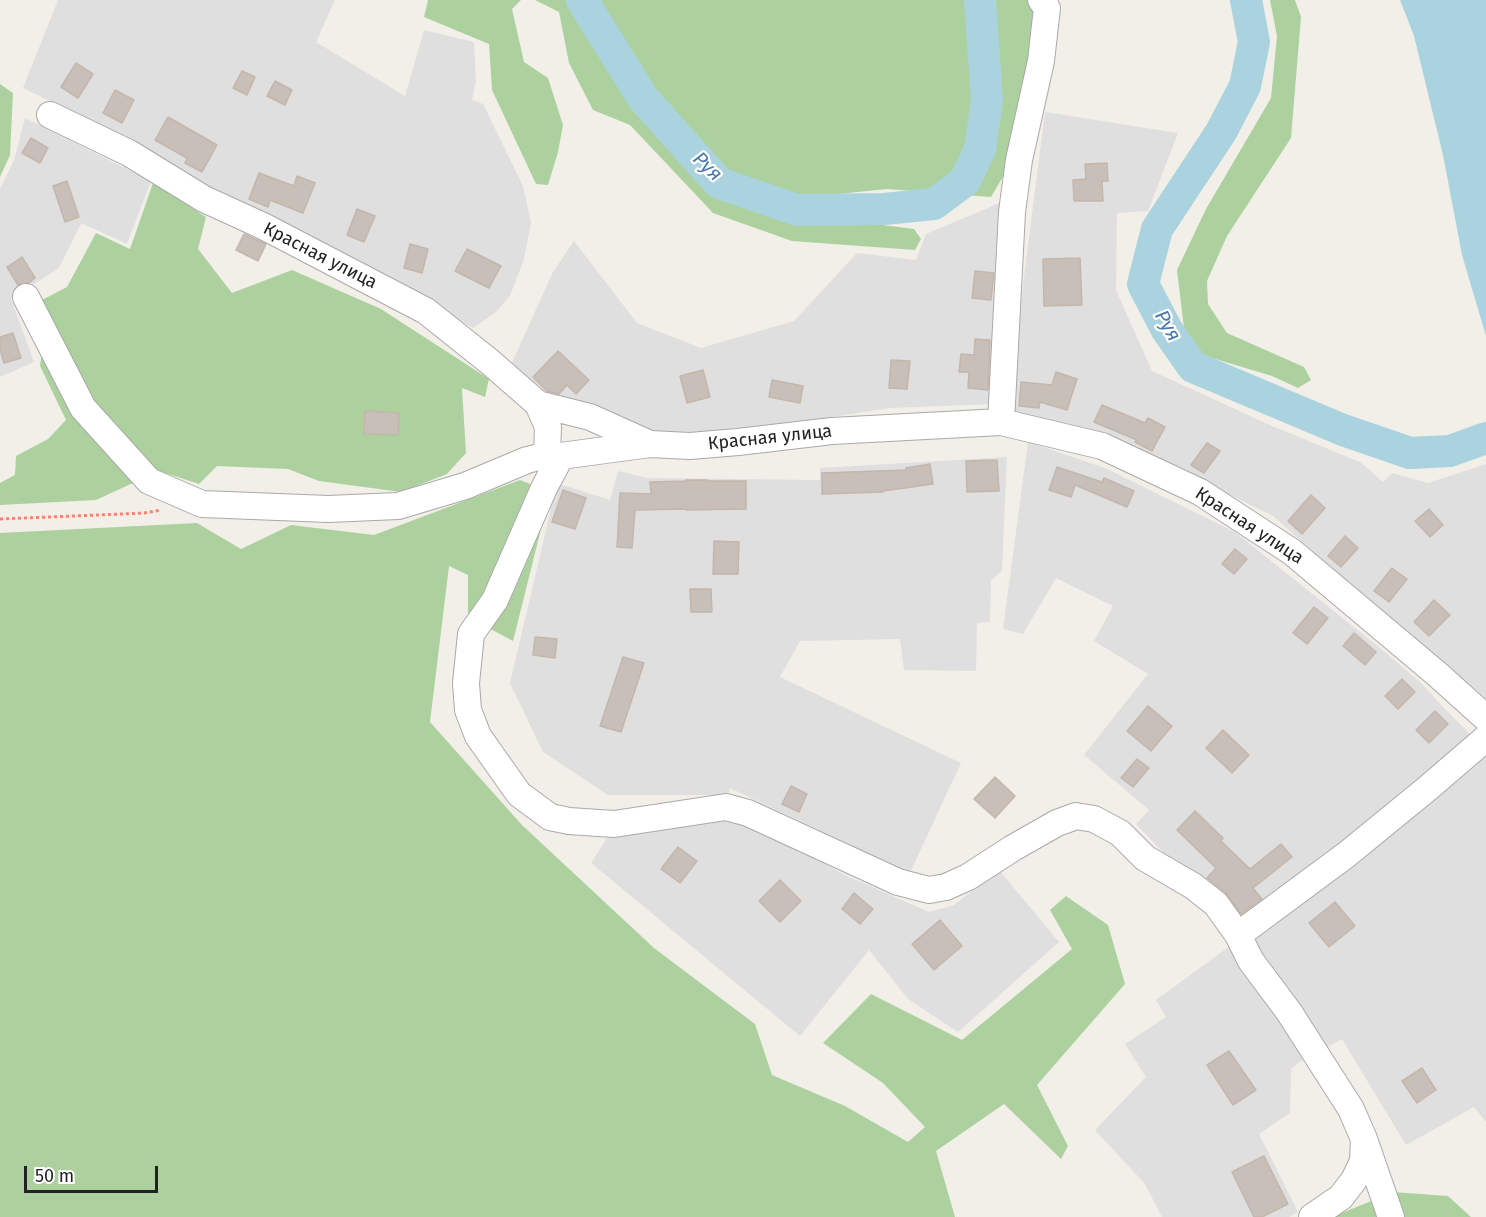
<!DOCTYPE html>
<meta charset="utf-8">
<style>
body{margin:0}
#map{position:relative;width:1486px;height:1217px;overflow:hidden;background:#f2efe9;font-family:"Fira Sans",sans-serif}
canvas{display:block}
.scale{position:absolute;left:24px;top:1166px;width:134px;height:27px;box-sizing:border-box;border:3px solid #222;border-top:0;padding-left:8px;font-size:18px;line-height:21px;white-space:nowrap;color:#222;-webkit-text-stroke:4px #fff;paint-order:stroke}
</style>
<div id="map">
<canvas width="1486" height="1217"></canvas>
<div class="scale">50 m</div>
</div>
<script>
const ctx = document.querySelector('canvas').getContext('2d');
ctx.lineJoin = 'round';
function fill(path, color) {
  ctx.fillStyle = color;
  ctx.fill(path, 'evenodd');
}
function toPath(rows) {
  const path = new Path2D();
  for (const r of rows) {
    path.moveTo(r[0], r[1]);
    for (let i = 2; i < r.length; i += 2) path.lineTo(r[i], r[i + 1]);
  }
  return path;
}
function strokePath(path, color, width, dash) {
  ctx.strokeStyle = color;
  ctx.lineWidth = width;
  ctx.lineCap = dash ? 'butt' : 'round';
  ctx.setLineDash(dash || []);
  ctx.stroke(path);
}
function label(font, color, halo, rows, align = 'center') {
  ctx.font = font + ' "Fira Sans",sans-serif';
  ctx.lineWidth = 4.5;
  ctx.setLineDash([]);
  ctx.textBaseline = 'middle';
  ctx.strokeStyle = halo;
  ctx.fillStyle = color;
  for (const [text, x, y, turn = 0] of rows) {
    ctx.save();
    ctx.translate(x, y);
    ctx.rotate((+turn || 0) * Math.PI / 180);
    ctx.textAlign = isNaN(turn) ? turn : align;
    if (halo) ctx.strokeText(text, 0, 0);
    ctx.fillText(text, 0, 0);
    ctx.restore();
  }
}
fill(toPath([
 [58,0,335,0,316,42,405,96,424,30,474,42,476,81,472,100,483,104,523,186,531,222,524,259,510,296,496,312,473,328,425,300,176,177,134,142,23,88],
 [1045,112,1178,133,1148,211,1117,213,1116,290,1152,371,1272,426,1360,462,1383,482,1392,473,1428,483,1486,464,1486,703,1273,516,1120,441,1012,414,1023,285],
 [25,118,151,181,127,244,81,223,59,268,11,299,34,362,0,377,0,189,14,160],
 [1004,201,993,404,890,408,695,438,649,431,552,402,510,367,553,272,574,241,637,323,701,348,794,321,857,253,916,260,926,234],
 [1028,442,1105,468,1235,532,1385,652,1421,683,1443,707,1472,736,1412,792,1244,920,1204,880,1172,862,1136,824,1149,810,1084,755,1148,674,1094,641,1113,606,1056,578,1023,634,1003,629],
 [1007,457,1002,571,991,580,990,622,977,623,976,671,904,670,900,639,800,641,780,677,961,763,910,873,730,788,728,795,608,795,543,752,510,683,557,483,610,500,618,471,647,478,820,480,820,468],
 [1486,756,1486,1122,1474,1107,1406,1145,1342,1039,1326,1048,1254,952,1253,939],
 [740,818,847,876,929,912,954,905,999,870,1059,942,958,1032,908,999,869,950,800,1036,591,863,609,835],
 [1230,946,1306,1057,1291,1069,1290,1113,1259,1134,1298,1212,1289,1217,1162,1217,1145,1184,1095,1130,1146,1077,1125,1044,1166,1017,1156,1000]
]), '#e0dfdf');
fill(toPath([
 [428,0,521,0,512,9,524,62,548,78,563,125,558,152,548,185,536,184,492,90,489,44,424,17],
 [535,0,1027,0,1034,2,1032,58,1014,158,991,197,887,189,819,196,825,213,859,222,914,229,921,239,915,250,792,241,713,213,630,125,593,110,569,63,559,12],
 [1270,0,1295,0,1301,17,1291,138,1227,236,1207,281,1208,304,1227,333,1304,367,1311,380,1298,388,1272,376,1202,355,1184,328,1177,270,1206,209,1271,98,1277,36],
 [0,84,13,93,10,155,0,177],
 [153,183,206,217,198,249,232,293,292,270,381,309,489,379,485,397,462,388,466,453,447,474,401,492,319,481,288,469,217,466,199,484,159,471,96,500,0,505,0,483,15,475,16,456,48,439,66,420,40,366,43,344,38,302,67,287,96,233,130,249],
 [520,480,535,486,544,517,513,641,468,617,468,575,449,566,430,722,522,825,654,948,755,1024,772,1075,845,1106,908,1142,925,1127,883,1083,823,1043,871,994,962,1040,1072,949,1050,910,1066,896,1108,925,1125,984,1037,1085,1068,1146,1061,1159,1004,1104,936,1151,955,1217,0,1217,0,533,197,523,241,549,291,525,374,535],
 [1393,1192,1448,1196,1471,1217,1332,1217]
]), '#add19e');
fill(toPath([
 [1400,0,1486,0,1486,336,1462,255,1443,155,1414,36]
]), '#aad3df');
strokePath(toPath([
 [582,0,643,98,719,183,797,210,884,209,934,204,965,181,980,149,987,100,980,0],
 [1246,0,1254,42,1245,86,1221,132,1157,229,1143,284,1167,330,1193,367,1343,430,1410,453,1450,451,1486,438]
]), '#aad3df', 32);
const building = toPath([
 [76,63,93,74,78,98,61,87,76,63],
 [242,71,255,77,247,95,233,88,242,71],
 [275,81,292,90,285,105,267,96,275,81],
 [115,90,134,100,122,123,103,113,115,90],
 [168,117,217,145,202,172,185,163,187,158,155,140,168,117],
 [31,138,48,148,40,163,22,153,31,138],
 [1107,163,1108,181,1102,181,1103,201,1074,201,1073,180,1086,179,1085,164,1107,163],
 [259,173,294,186,297,176,315,183,303,213,270,200,268,207,249,199,259,173],
 [67,181,79,217,65,222,53,186,67,181],
 [357,209,375,216,364,242,347,235,357,209],
 [244,234,266,244,258,261,236,250,244,234],
 [410,244,428,249,422,273,404,268,410,244],
 [467,249,501,266,489,288,455,271,467,249],
 [22,257,35,278,29,283,18,285,7,267,22,257],
 [1080,258,1082,305,1044,306,1043,259,1080,258],
 [975,271,994,273,991,300,972,298,975,271],
 [13,333,21,358,4,363,0,349,0,337,13,333],
 [975,339,990,340,988,390,968,388,969,372,959,372,961,354,974,355,975,339],
 [558,351,589,380,576,394,567,385,559,394,547,391,533,377,558,351],
 [891,360,910,361,907,389,889,388,891,360],
 [703,370,710,397,687,403,680,376,703,370],
 [1056,372,1077,379,1067,410,1040,402,1039,408,1019,406,1021,382,1052,385,1056,372],
 [772,380,803,386,800,403,769,397,772,380],
 [1102,405,1145,423,1148,418,1165,427,1152,451,1135,442,1137,440,1094,422,1102,405],
 [365,411,399,413,398,435,364,434,365,411],
 [1207,443,1220,451,1204,473,1191,465,1207,443],
 [997,460,999,491,967,492,966,461,997,460],
 [930,464,933,484,883,491,883,492,822,494,822,473,906,470,906,468,930,464],
 [1057,467,1102,482,1104,478,1134,491,1127,507,1075,485,1071,497,1049,490,1057,467],
 [686,480,707,480,707,481,746,481,746,509,686,510,686,509,635,510,632,548,617,547,620,493,651,494,650,482,686,481,686,480],
 [563,490,586,498,575,529,552,522,563,490],
 [1311,495,1325,508,1302,534,1288,521,1311,495],
 [1429,509,1443,525,1430,537,1415,521,1429,509],
 [1345,536,1358,548,1341,567,1328,556,1345,536],
 [714,541,739,542,738,574,713,574,714,541],
 [1235,549,1247,559,1234,574,1222,564,1235,549],
 [1392,568,1407,579,1389,602,1374,591,1392,568],
 [690,589,711,589,712,612,691,612,690,589],
 [1434,600,1450,615,1429,636,1414,622,1434,600],
 [1314,607,1328,618,1307,644,1293,633,1314,607],
 [1354,633,1376,652,1365,665,1343,646,1354,633],
 [535,637,557,639,555,658,533,655,535,637],
 [623,657,644,663,621,732,600,726,623,657],
 [1402,679,1415,692,1398,709,1385,696,1402,679],
 [1148,706,1172,726,1151,751,1127,731,1148,706],
 [1435,711,1448,724,1429,743,1416,730,1435,711],
 [1223,730,1249,755,1232,773,1206,748,1223,730],
 [1137,759,1149,768,1133,787,1121,778,1137,759],
 [995,777,1015,796,995,818,974,799,995,777],
 [791,786,807,794,799,812,782,804,791,786],
 [1195,811,1223,838,1221,841,1250,869,1281,844,1292,857,1253,888,1262,899,1241,914,1225,892,1207,878,1216,868,1177,830,1195,811],
 [678,847,697,861,680,883,661,869,678,847],
 [780,880,801,901,780,922,759,901,780,880],
 [854,893,873,909,860,924,842,909,854,893],
 [1335,902,1355,926,1329,947,1309,923,1335,902],
 [940,920,962,946,934,970,912,944,940,920],
 [1229,1051,1256,1090,1233,1105,1207,1065,1229,1051],
 [1422,1068,1436,1090,1417,1103,1402,1081,1422,1068],
 [1264,1156,1288,1204,1262,1217,1254,1217,1232,1172,1264,1156]
]);
fill(building, '#c7bfb8');
strokePath(building, '#c4b6ab', 1.5);
const minor = toPath([
 [50,115,129,153,204,199,263,226,426,311,490,362,538,404,590,417,650,444,690,446,738,442,832,431,1001,422,1102,446,1200,492,1292,552,1437,674,1486,718],
 [26,297,83,408,149,481,202,504,328,509,398,506,465,486,527,460,547,455,561,456,650,444],
 [538,404,548,427,547,455],
 [1001,422,1012,212,1019,160,1041,61,1047,8,1041,0],
 [561,456,544,488,495,600,471,634,466,683,468,710,478,736,519,794,550,817,569,821,614,824,726,807,748,813,898,882,929,890,946,887,968,877,1013,848,1057,823,1076,816,1094,819,1120,833,1145,858,1193,886,1216,904,1238,935,1251,961,1289,1012,1351,1109,1364,1139,1391,1217],
 [1238,935,1346,855,1428,788,1486,738],
 [1312,1217,1341,1197,1354,1180,1363,1161,1364,1139]
]);
strokePath(minor, '#a9a9a9', 28);
strokePath(toPath([
 [0,519,144,513,161,510]
]), '#fa8072', 3, [3, 3]);
strokePath(minor, '#fff', 26);
label('18px', '#222', '#fff', [
 ["Красная улица",320,256,27],
 ["Красная улица",770,438,-6],
 ["Красная улица",1249,526,33]
]);
label('italic 20px', '#4a7aab', '#fff', [
 ["Руя",707,167,44],
 ["Руя",1167,326,60]
]);
</script>
